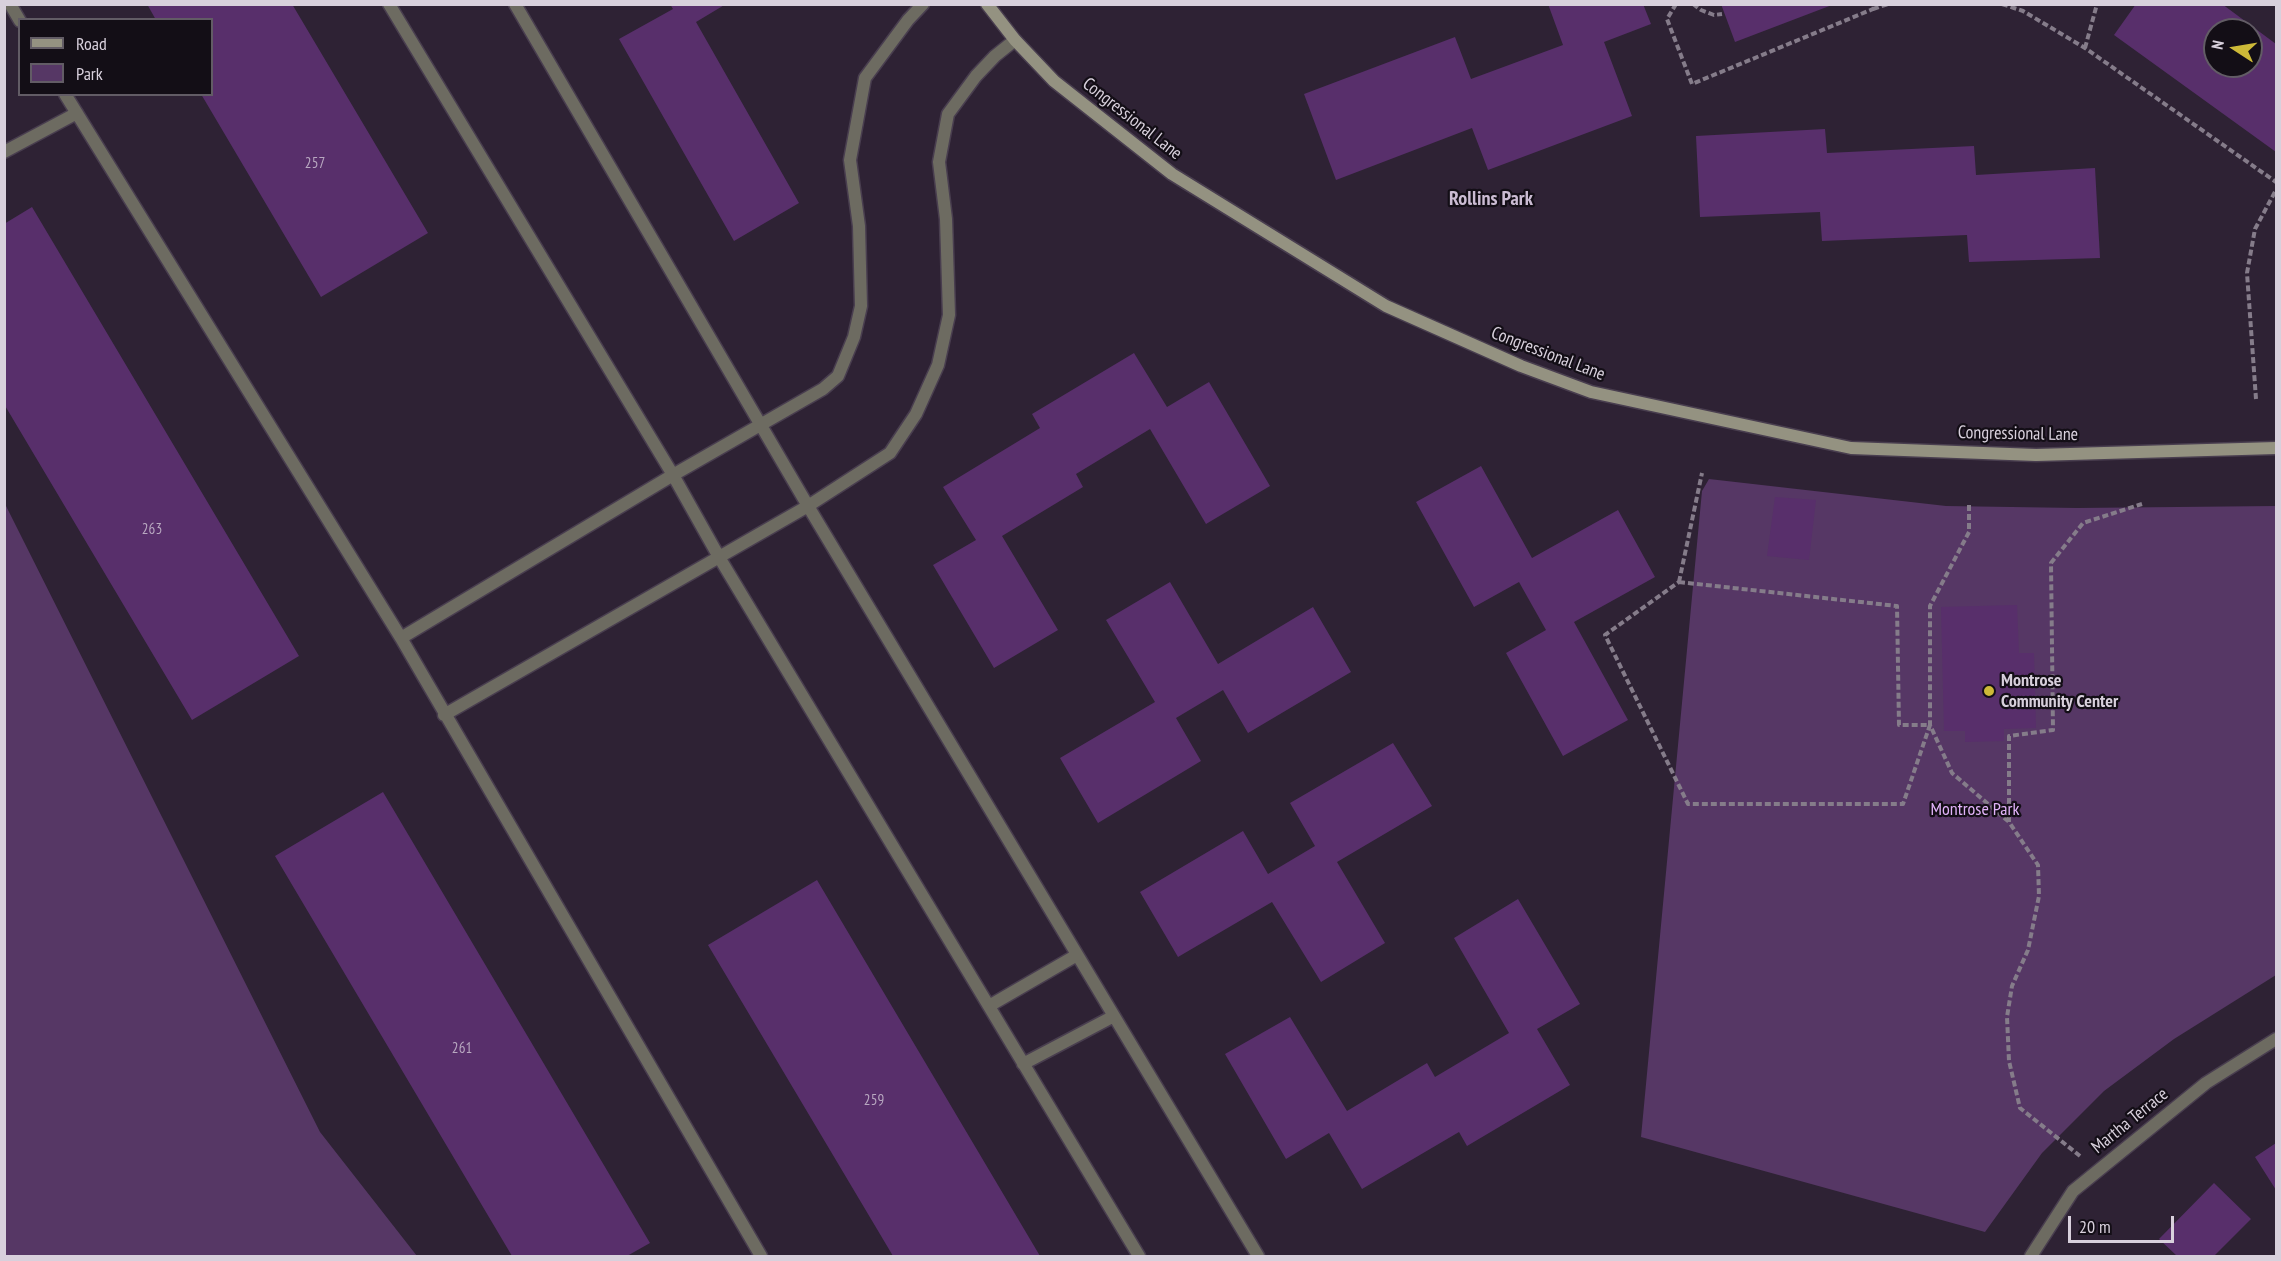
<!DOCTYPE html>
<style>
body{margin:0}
#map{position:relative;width:2281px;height:1261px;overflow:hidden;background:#2e2234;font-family:"PT Sans Narrow",sans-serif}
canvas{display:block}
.frame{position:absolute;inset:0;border:6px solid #d8d0dc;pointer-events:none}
.legend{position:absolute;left:18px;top:18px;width:195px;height:78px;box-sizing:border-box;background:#130e16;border:2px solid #625c65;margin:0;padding:8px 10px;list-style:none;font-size:18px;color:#d8d0dc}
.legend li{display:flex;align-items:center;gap:12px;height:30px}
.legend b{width:30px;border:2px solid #625c65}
.north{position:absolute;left:2203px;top:18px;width:60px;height:60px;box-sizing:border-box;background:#130e16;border:2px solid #625c65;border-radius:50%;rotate:282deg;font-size:16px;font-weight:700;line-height:24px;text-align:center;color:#d8d0dc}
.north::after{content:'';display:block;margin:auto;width:21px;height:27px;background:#cdb938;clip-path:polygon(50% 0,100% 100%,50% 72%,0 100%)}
.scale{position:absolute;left:2068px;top:1216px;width:106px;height:27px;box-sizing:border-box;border:3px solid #d8d0dc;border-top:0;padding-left:8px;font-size:18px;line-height:21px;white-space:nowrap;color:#d8d0dc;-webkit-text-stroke:4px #130e16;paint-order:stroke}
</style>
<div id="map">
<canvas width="2281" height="1261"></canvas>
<div class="frame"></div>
<ul class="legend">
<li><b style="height:8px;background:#949281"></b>Road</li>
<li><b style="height:16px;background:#563765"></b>Park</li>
</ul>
<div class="north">N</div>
<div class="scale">20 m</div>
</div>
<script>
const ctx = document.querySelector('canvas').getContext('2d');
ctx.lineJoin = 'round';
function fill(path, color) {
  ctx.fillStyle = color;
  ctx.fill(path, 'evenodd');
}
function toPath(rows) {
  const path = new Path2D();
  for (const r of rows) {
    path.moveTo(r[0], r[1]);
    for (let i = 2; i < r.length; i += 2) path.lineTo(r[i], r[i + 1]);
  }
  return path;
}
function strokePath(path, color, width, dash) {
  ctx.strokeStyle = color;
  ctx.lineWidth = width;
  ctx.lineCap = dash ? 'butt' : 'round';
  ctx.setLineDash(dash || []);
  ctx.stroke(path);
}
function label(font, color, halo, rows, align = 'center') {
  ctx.font = font + ' "PT Sans Narrow",sans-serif';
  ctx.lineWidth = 4.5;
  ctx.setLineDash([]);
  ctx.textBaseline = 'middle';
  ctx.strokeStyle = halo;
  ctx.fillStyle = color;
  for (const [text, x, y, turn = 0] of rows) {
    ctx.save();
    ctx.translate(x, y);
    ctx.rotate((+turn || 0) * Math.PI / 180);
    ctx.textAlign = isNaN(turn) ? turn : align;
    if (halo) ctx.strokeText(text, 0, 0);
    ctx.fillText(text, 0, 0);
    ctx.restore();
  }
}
fill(toPath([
 [1709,479,1946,506,2077,508,2276,506,2276,975,2174,1039,2104,1091,2042,1153,1985,1232,1641,1137,1702,491],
 [4,502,320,1132,417,1256,5,1256]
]), '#563765');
fill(toPath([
 [147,4,292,4,428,233,321,297,201,94,212,94,212,20,156,20],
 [670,4,726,4,696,22,799,203,734,241,619,39,673,9],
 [1548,4,1643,4,1651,24,1604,42,1632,116,1488,170,1472,128,1336,180,1304,94,1455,37,1471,79,1563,45],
 [1721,4,1832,4,1832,5,1735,42],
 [2136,4,2222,4,2276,44,2276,152,2114,35],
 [2215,30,2251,30,2251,66,2215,66],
 [1825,129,1827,153,1974,146,1976,175,2095,168,2100,258,1969,262,1967,235,1822,241,1820,212,1700,217,1696,136],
 [32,207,299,656,192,720,4,404,4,224],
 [1134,353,1167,407,1209,382,1270,486,1206,524,1150,429,1076,474,1083,487,1002,536,1058,630,994,668,933,565,976,540,943,487,1040,428,1032,414],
 [1481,466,1532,558,1618,510,1655,577,1574,622,1628,720,1563,756,1506,653,1546,630,1519,582,1474,607,1416,502],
 [1775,497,1816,500,1809,560,1767,556],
 [1170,582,1218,664,1313,607,1351,672,1248,733,1223,690,1176,718,1201,761,1098,823,1060,758,1155,702,1106,620],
 [2017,605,2019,653,2034,653,2036,728,2004,729,2004,741,1965,742,1965,731,1944,731,1941,607],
 [1393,743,1432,806,1337,862,1385,943,1321,982,1272,902,1178,957,1140,892,1243,831,1268,874,1315,846,1290,803],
 [383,792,650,1243,627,1256,512,1256,275,856],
 [817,880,1040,1256,893,1256,708,945],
 [1518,899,1580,1004,1537,1029,1570,1085,1467,1146,1459,1132,1362,1189,1329,1133,1286,1159,1225,1054,1290,1017,1347,1111,1427,1063,1435,1077,1509,1033,1454,938],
 [2276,1143,2276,1190,2255,1157],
 [2214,1183,2251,1219,2214,1256,2177,1256,2159,1239]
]), '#582f6b');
const lane = toPath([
 [10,4,20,21],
 [389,4,673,475,719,557,1139,1256],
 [515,4,808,506,1258,1256],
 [65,94,401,638,761,1256],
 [4,152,77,113],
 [401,638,673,475,823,389,838,376,854,337,861,306,859,226,850,160,865,78,908,20,923,4],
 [444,715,808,506,890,453,916,414,938,365,949,315,946,219,939,162,948,114,976,76,995,56,1015,40],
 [989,1006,1077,955],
 [1023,1064,1114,1016]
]);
const street = toPath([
 [2031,1256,2073,1191,2206,1083,2276,1039]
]);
const secondary = toPath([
 [987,4,1015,40,1054,81,1172,174,1386,306,1521,366,1591,392,1851,448,2036,455,2276,448]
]);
strokePath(lane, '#493e4f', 15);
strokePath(street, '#493e4f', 15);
strokePath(secondary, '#493e4f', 15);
strokePath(toPath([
 [1676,4,1667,19,1692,84,1873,9,1875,4],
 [1693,4,1701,10,1714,15,1722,14],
 [2002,4,2023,11,2085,48,2276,182],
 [1873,9,1888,4],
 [2085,48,2097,4],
 [2256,399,2247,273,2255,229,2276,190],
 [1969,505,1969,532,1930,606,1930,725,1952,773,2009,822],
 [1679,582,1897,606,1899,725,1930,725,1903,804,1688,804,1605,635,1679,582],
 [1679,582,1702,473],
 [2080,1156,2020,1108,2009,1061,2007,1017,2012,986,2028,950,2039,896,2038,865,2009,822,2009,736,2053,730,2051,563,2083,523,2142,504]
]), '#857c8a', 4, [6, 3]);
strokePath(lane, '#6d6b61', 12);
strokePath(street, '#6d6b61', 12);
strokePath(secondary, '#949281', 12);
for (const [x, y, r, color] of [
 [1989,691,6,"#cdb938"]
]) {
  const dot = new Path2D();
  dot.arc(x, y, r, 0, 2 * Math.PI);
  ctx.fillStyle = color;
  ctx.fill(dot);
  strokePath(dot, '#130e16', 2);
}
label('15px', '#b8a8c0', null, [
 ["257",315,164],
 ["263",152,530],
 ["261",462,1049],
 ["259",874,1101]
]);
label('18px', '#d8d0dc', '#130e16', [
 ["Congressional Lane",1132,119,38],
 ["Congressional Lane",1548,354,21],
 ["Congressional Lane",2018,434,1],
 ["Martha Terrace",2130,1121,-39]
]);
label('bold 18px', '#d8d0dc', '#130e16', [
 ["Montrose",2001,681],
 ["Community Center",2001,702]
], 'left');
label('18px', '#e2b3fa', '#130e16', [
 ["Montrose Park",1975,810]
]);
label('bold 20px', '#cbbcd3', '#130e16', [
 ["Rollins Park",1491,199]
]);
</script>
